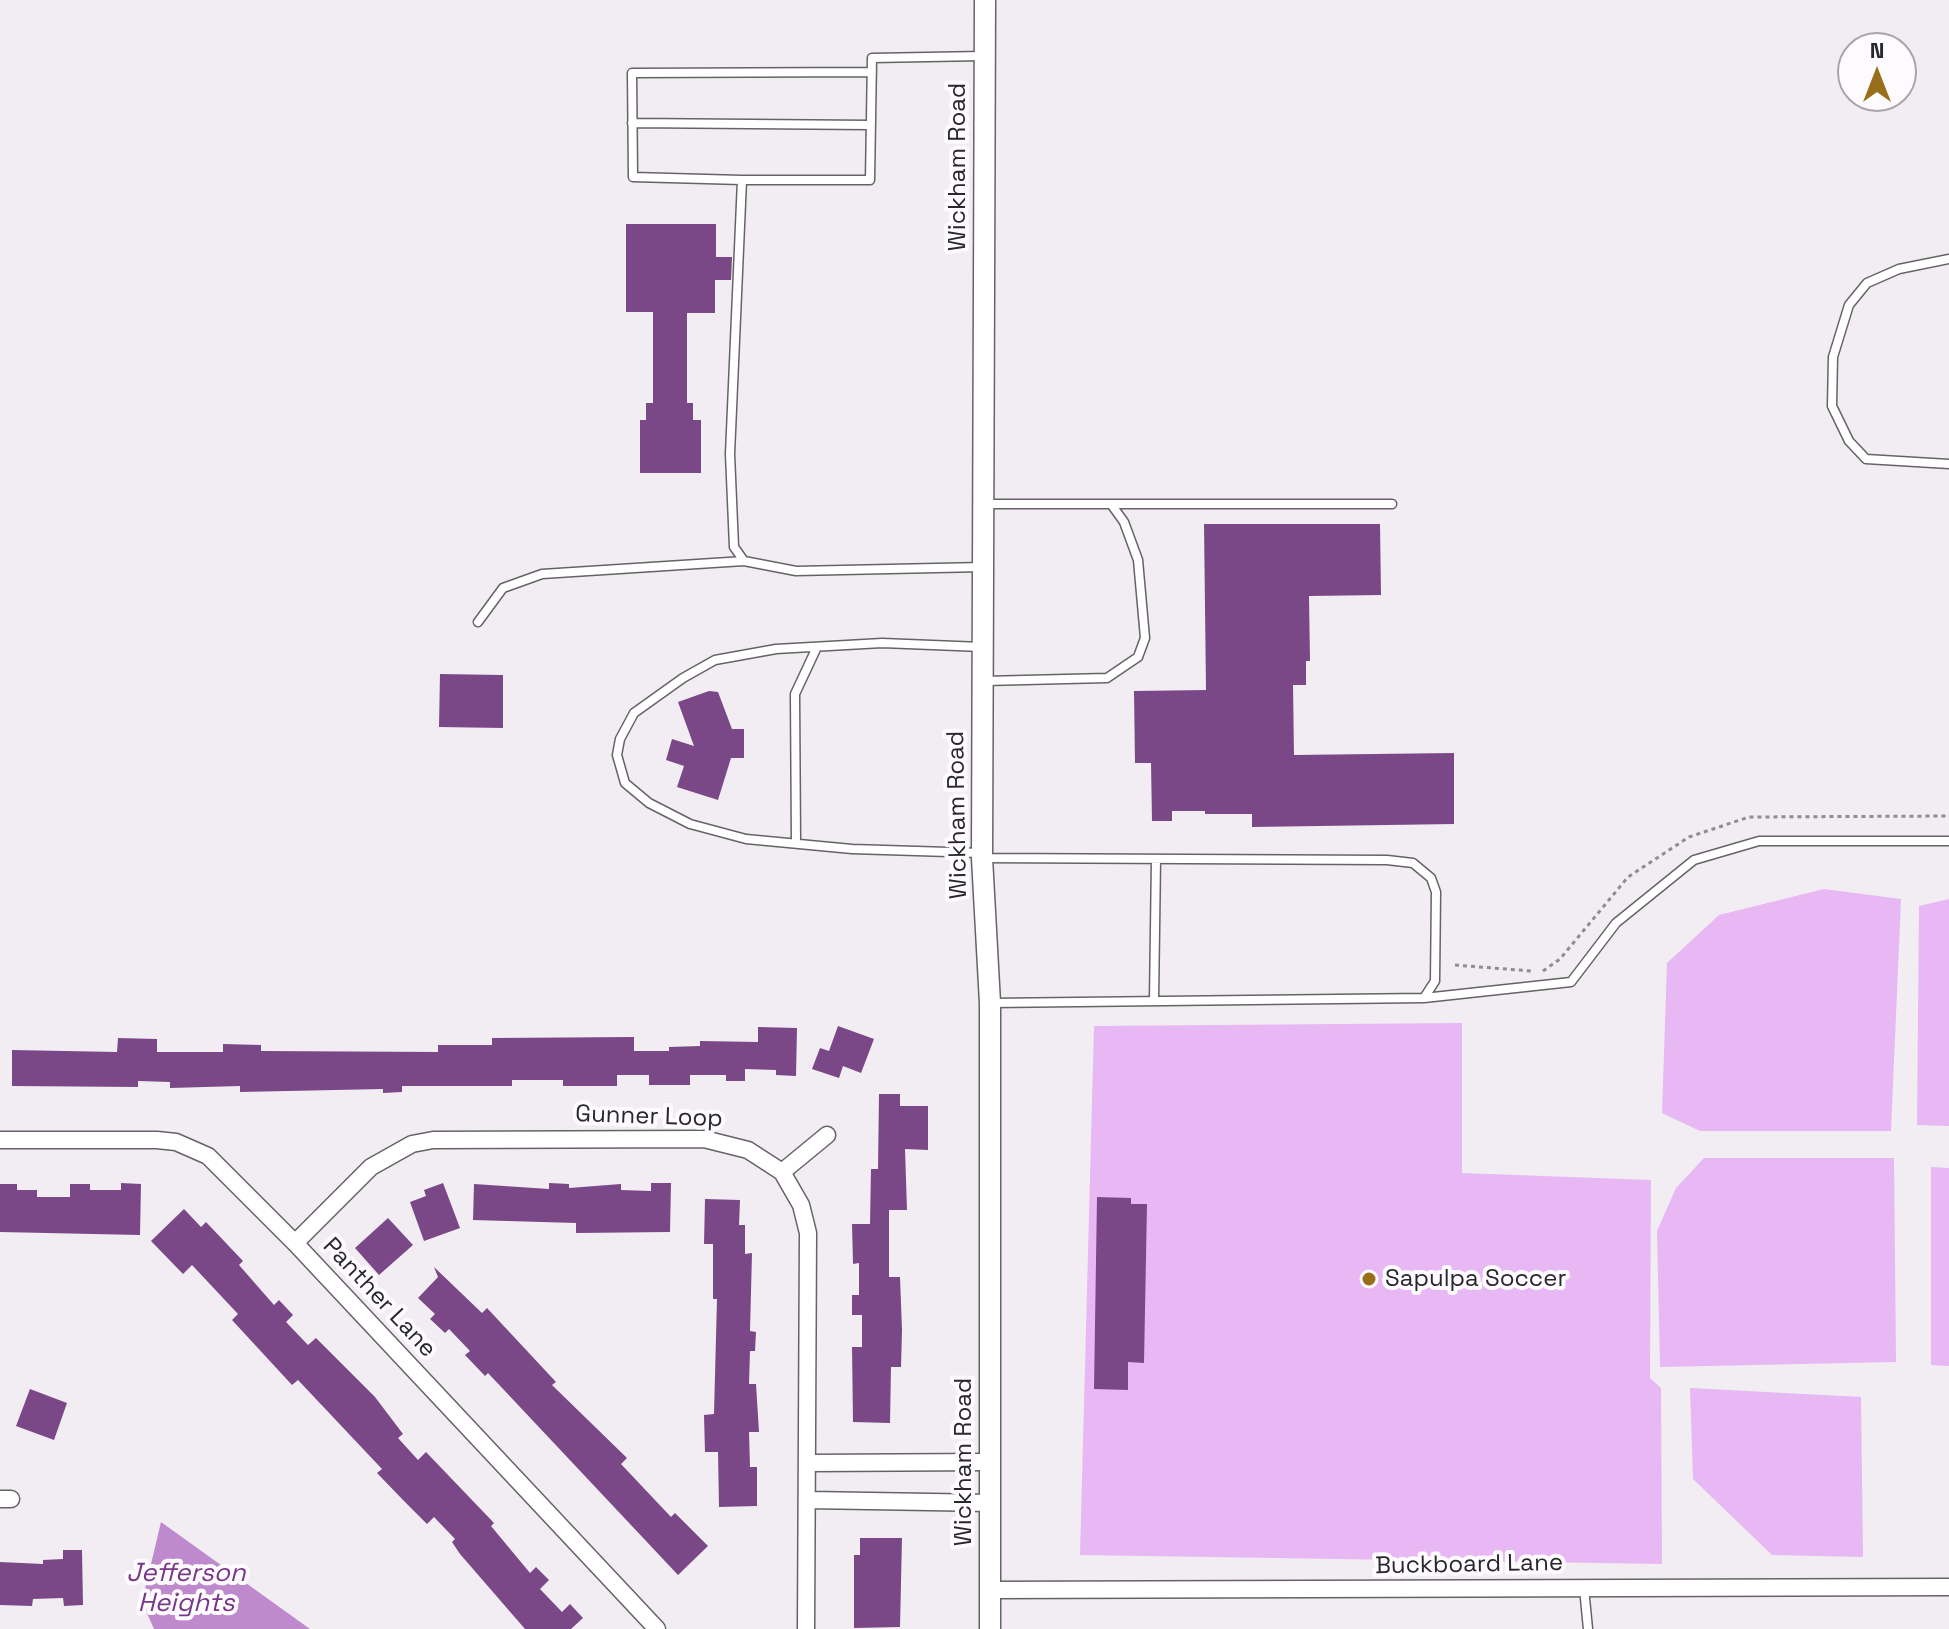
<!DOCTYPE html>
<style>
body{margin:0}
#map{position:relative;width:1949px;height:1629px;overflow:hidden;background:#f1edf2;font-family:"Space Grotesk",sans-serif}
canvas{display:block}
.north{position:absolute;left:1837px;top:32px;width:80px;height:80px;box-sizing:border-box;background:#fefbff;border:2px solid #a8a6a9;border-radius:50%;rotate:0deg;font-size:22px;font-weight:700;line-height:32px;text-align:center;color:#282729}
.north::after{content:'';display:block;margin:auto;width:28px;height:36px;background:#976e1a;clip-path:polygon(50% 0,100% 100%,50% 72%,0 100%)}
</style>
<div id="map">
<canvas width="1949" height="1629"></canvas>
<div class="north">N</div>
</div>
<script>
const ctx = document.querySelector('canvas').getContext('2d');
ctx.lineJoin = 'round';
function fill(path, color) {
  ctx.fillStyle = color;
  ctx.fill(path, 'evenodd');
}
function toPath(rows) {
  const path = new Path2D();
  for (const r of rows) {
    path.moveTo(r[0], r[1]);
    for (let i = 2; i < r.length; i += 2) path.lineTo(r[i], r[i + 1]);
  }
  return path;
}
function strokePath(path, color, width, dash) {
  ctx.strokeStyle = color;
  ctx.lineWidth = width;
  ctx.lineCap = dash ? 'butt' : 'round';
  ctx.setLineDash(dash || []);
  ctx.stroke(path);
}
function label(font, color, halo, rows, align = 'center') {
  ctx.font = font + ' "Space Grotesk",sans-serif';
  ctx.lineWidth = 8;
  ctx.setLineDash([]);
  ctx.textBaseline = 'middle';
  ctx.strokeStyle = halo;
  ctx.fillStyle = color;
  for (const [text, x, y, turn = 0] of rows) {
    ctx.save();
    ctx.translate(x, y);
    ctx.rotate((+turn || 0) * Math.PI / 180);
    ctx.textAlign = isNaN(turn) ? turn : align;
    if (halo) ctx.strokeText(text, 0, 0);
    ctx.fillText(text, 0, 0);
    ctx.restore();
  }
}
fill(toPath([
 [1824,889,1901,899,1891,1131,1700,1131,1662,1113,1667,963,1719,915],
 [1949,899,1949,1126,1917,1125,1919,906],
 [1462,1023,1462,1173,1651,1180,1650,1378,1661,1388,1662,1564,1080,1555,1094,1026],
 [1704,1158,1894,1158,1896,1362,1660,1367,1657,1231,1676,1188],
 [1931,1167,1949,1168,1949,1366,1931,1365],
 [1690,1388,1861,1397,1863,1557,1772,1555,1693,1479]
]), '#e7b8f3');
fill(toPath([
 [161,1522,310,1629,154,1629,142,1602]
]), '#bf8acd');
fill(toPath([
 [626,224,716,224,716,257,732,257,731,280,715,280,715,313,687,313,687,403,693,403,693,420,701,420,701,473,640,473,640,420,646,420,646,403,653,403,653,312,626,312],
 [1204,524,1380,524,1381,595,1309,596,1310,661,1306,661,1306,685,1293,685,1294,755,1454,753,1454,824,1252,827,1252,814,1205,814,1205,811,1172,811,1172,821,1152,821,1151,763,1135,763,1134,691,1206,690],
 [440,674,503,675,503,728,439,727],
 [709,691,718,692,732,729,744,729,744,758,731,758,718,800,677,787,684,766,666,760,672,739,694,746,678,702],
 [838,1026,874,1039,861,1073,843,1066,839,1078,812,1069,820,1048,829,1051],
 [758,1027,797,1028,796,1076,776,1075,776,1070,745,1069,745,1081,726,1081,726,1075,690,1075,690,1085,649,1085,649,1075,617,1075,617,1086,563,1086,563,1080,512,1080,512,1086,402,1086,402,1092,383,1093,383,1089,240,1092,240,1086,170,1088,170,1082,138,1081,138,1087,12,1086,12,1050,117,1052,118,1038,157,1039,157,1052,223,1052,223,1044,261,1045,261,1051,438,1052,438,1045,492,1045,492,1038,634,1037,634,1051,669,1051,669,1047,700,1046,700,1041,758,1042],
 [879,1094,900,1094,900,1106,928,1106,928,1150,905,1149,907,1210,889,1210,889,1277,900,1277,902,1330,901,1367,891,1367,890,1423,853,1422,852,1347,862,1347,862,1315,852,1315,852,1295,859,1295,859,1263,853,1264,852,1224,870,1224,871,1169,878,1169],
 [121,1183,141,1184,140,1235,0,1232,0,1184,17,1184,17,1190,37,1190,37,1197,70,1197,70,1184,90,1184,90,1190,121,1190],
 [443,1183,460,1228,424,1241,410,1202,426,1196,424,1190],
 [549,1183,569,1184,569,1188,621,1184,621,1190,651,1191,651,1183,671,1183,670,1232,576,1233,576,1223,473,1220,474,1184,549,1189],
 [1097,1197,1131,1198,1131,1204,1147,1204,1144,1363,1128,1362,1128,1390,1094,1389],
 [705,1199,740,1200,739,1225,745,1225,745,1254,752,1253,750,1331,756,1332,755,1351,750,1351,749,1384,756,1384,759,1432,749,1432,750,1467,757,1467,757,1506,719,1507,718,1452,705,1452,704,1415,714,1414,717,1299,713,1299,713,1244,704,1244],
 [184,1209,201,1227,206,1222,243,1261,239,1265,274,1305,279,1300,293,1315,286,1322,308,1345,316,1338,375,1397,403,1434,398,1438,418,1460,426,1452,494,1523,491,1526,530,1573,536,1567,549,1580,540,1589,562,1612,570,1604,583,1618,571,1629,525,1629,460,1554,452,1542,455,1539,434,1517,427,1524,403,1500,377,1473,382,1469,298,1380,292,1385,232,1320,238,1314,192,1265,183,1274,151,1241],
 [388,1218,413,1245,379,1275,355,1248],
 [434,1267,482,1313,487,1308,556,1382,552,1385,627,1458,621,1464,671,1517,675,1513,708,1546,678,1575,488,1373,485,1376,465,1355,470,1351,449,1329,445,1333,430,1319,435,1314,418,1298,438,1277],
 [30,1389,67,1403,54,1440,16,1426],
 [860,1538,902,1538,900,1627,854,1628,854,1555,860,1555],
 [63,1550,82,1550,83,1605,64,1606,63,1598,33,1599,32,1606,0,1605,0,1562,43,1564,43,1560,63,1559]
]), '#7b4887');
const service = toPath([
 [632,123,870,125],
 [742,180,633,177,632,73,872,72],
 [1949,259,1899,269,1867,283,1849,305,1833,357,1832,406,1849,441,1866,459,1949,464],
 [1111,504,1392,504],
 [983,567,796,571,744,561,734,547,730,454,742,180,870,180,872,58,983,56],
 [478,622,503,588,542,574,744,561],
 [984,681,1107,678,1138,657,1145,638,1138,560,1124,522,1111,504,986,504],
 [796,843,795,694,817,647],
 [981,853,852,849,746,839,690,824,649,803,625,783,617,755,620,739,634,713,683,678,715,660,776,649,882,643,982,647],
 [984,858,1387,860,1413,863,1431,878,1436,892,1435,981,1424,998,991,1003],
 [1424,998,1571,982,1616,923,1694,860,1759,841,1949,841],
 [1154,1000,1156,859],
 [1584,1588,1588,1629]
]);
const minor = toPath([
 [0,1140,157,1140,176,1142,208,1156,295,1243,657,1629],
 [782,1172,827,1135],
 [295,1243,371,1167,412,1144,433,1140,704,1139,748,1150,782,1172,801,1205,808,1233,806,1629],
 [809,1463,990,1462],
 [0,1499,11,1499],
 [809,1500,990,1503],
 [990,1590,1949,1587]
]);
const tertiary = toPath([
 [985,0,982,858,990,1003,990,1629]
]);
strokePath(service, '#666367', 11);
strokePath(minor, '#666367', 19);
strokePath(tertiary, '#666367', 23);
strokePath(toPath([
 [1455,965,1531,971],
 [1543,971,1560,959,1628,877,1689,837,1749,817,1949,816]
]), '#908d91', 3, [4, 4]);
strokePath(service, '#fff', 8);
strokePath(minor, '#fff', 16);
strokePath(tertiary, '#fff', 20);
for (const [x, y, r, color] of [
 [1369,1279,8,"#976e1a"]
]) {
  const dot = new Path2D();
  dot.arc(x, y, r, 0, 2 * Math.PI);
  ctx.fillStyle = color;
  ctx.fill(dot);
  strokePath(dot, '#fefbff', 3);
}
label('24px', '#282729', '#fefbff', [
 ["Wickham Road",958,167,-90],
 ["Wickham Road",958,815,-91],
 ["Gunner Loop",649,1117,2],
 ["Panther Lane",379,1298,47],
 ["Wickham Road",964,1462,-90],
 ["Buckboard Lane",1469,1565,-1]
]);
label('24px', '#282729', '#fefbff', [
 ["Sapulpa Soccer",1385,1279]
], 'left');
label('italic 26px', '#793788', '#fefbff', [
 ["Jefferson",186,1574],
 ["Heights",186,1604]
]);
</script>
